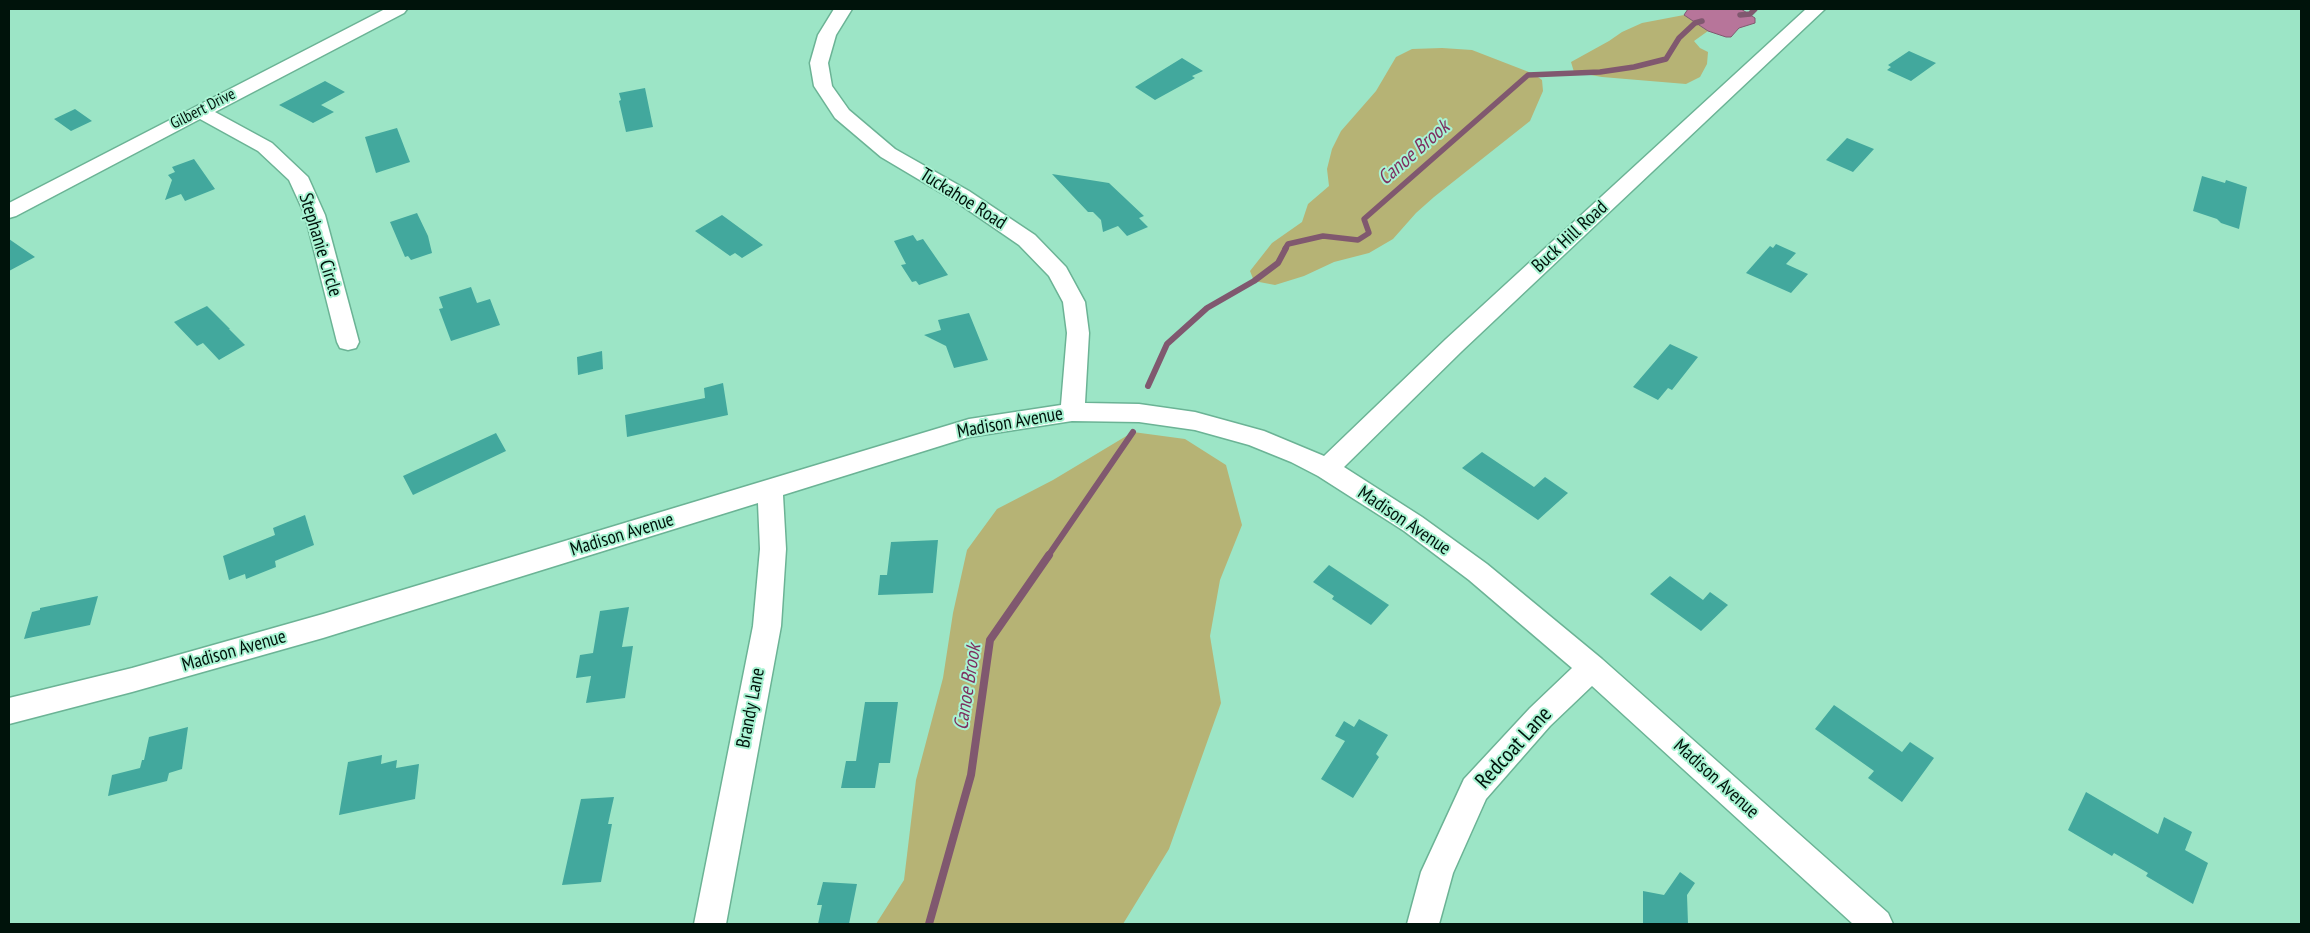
<!DOCTYPE html>
<style>
body{margin:0}
#map{position:relative;width:2310px;height:933px;overflow:hidden;background:#9ce5c6;font-family:"PT Sans Narrow",sans-serif}
canvas{display:block}
.frame{position:absolute;inset:0;border:10px solid #00130b;pointer-events:none}
</style>
<div id="map">
<canvas width="2310" height="933"></canvas>
<div class="frame"></div>
</div>
<script>
const ctx = document.querySelector('canvas').getContext('2d');
ctx.lineJoin = 'round';
function fill(path, color) {
  ctx.fillStyle = color;
  ctx.fill(path, 'evenodd');
}
function toPath(rows) {
  const path = new Path2D();
  for (const r of rows) {
    path.moveTo(r[0], r[1]);
    for (let i = 2; i < r.length; i += 2) path.lineTo(r[i], r[i + 1]);
  }
  return path;
}
function strokePath(path, color, width, dash) {
  ctx.strokeStyle = color;
  ctx.lineWidth = width;
  ctx.lineCap = dash ? 'butt' : 'round';
  ctx.setLineDash(dash || []);
  ctx.stroke(path);
}
function label(font, color, halo, rows, align = 'center') {
  ctx.font = font + ' "PT Sans Narrow",sans-serif';
  ctx.lineWidth = 4;
  ctx.setLineDash([]);
  ctx.textBaseline = 'middle';
  ctx.strokeStyle = halo;
  ctx.fillStyle = color;
  for (const [text, x, y, turn = 0] of rows) {
    ctx.save();
    ctx.translate(x, y);
    ctx.rotate((+turn || 0) * Math.PI / 180);
    ctx.textAlign = isNaN(turn) ? turn : align;
    if (halo) ctx.strokeText(text, 0, 0);
    ctx.fillText(text, 0, 0);
    ctx.restore();
  }
}
fill(toPath([
 [1684,15,1708,31,1694,41,1700,48,1708,52,1707,64,1700,77,1686,84,1602,77,1574,72,1571,62,1609,41,1622,32,1642,23],
 [1442,48,1472,50,1534,74,1542,80,1543,91,1530,121,1434,197,1416,213,1393,239,1369,253,1334,262,1304,276,1275,285,1254,281,1250,271,1272,243,1302,222,1308,204,1329,186,1327,169,1332,149,1341,131,1376,91,1396,57,1412,49],
 [1133,432,1185,439,1226,465,1242,525,1220,580,1210,636,1221,703,1169,849,1123,924,876,924,904,880,916,780,943,678,953,613,967,550,997,509,1053,480]
]), '#b6b375');
const water = toPath([
 [1688,9,1741,9,1755,18,1755,23,1739,28,1731,37,1726,37,1708,31,1684,15,1688,9]
]);
fill(water, '#b7759a');
strokePath(water, '#80586f', 1);
strokePath(toPath([
 [1740,15,1750,14,1755,9],
 [1285,249,1288,244,1323,236,1358,240,1369,233,1364,219,1528,75,1600,72,1634,67,1666,59,1679,38,1695,23,1702,21]
]), '#80586f', 5.5);
strokePath(toPath([
 [1148,386,1167,344,1207,308,1254,281,1278,263,1286,248],
 [1048,556,1133,432]
]), '#80586f', 6);
strokePath(toPath([
 [929,924,971,775,990,640,1049,555]
]), '#80586f', 8);
fill(toPath([
 [1909,51,1936,63,1911,81,1887,70,1891,67,1888,65],
 [1182,58,1203,71,1192,76,1195,78,1155,100,1135,87],
 [325,81,345,92,321,105,334,112,313,123,279,105],
 [645,88,653,127,626,132,619,101,621,100,619,93],
 [75,109,92,121,71,131,54,119],
 [397,128,410,162,376,173,365,137],
 [1847,138,1874,149,1853,172,1826,160],
 [194,159,215,189,185,201,181,194,165,200,172,180,168,175,175,172,172,167],
 [1052,174,1109,183,1144,216,1139,218,1148,227,1127,236,1118,226,1103,232,1101,220,1093,212,1088,212],
 [2202,176,2225,183,2226,180,2247,187,2239,229,2221,223,2217,219,2193,211],
 [417,213,428,236,432,253,411,260,408,256,405,257,390,222],
 [722,215,763,245,742,258,735,253,730,256,695,231],
 [913,235,917,241,923,239,948,275,919,285,916,281,912,282,901,265,906,264,894,241],
 [9,239,35,257,9,271],
 [1776,244,1796,253,1786,264,1808,274,1791,293,1746,273,1770,246,1773,248],
 [471,287,477,303,490,299,500,325,451,341,439,309,443,308,439,297],
 [207,306,230,329,229,329,245,345,219,360,203,343,197,346,174,322],
 [969,313,988,360,954,368,946,346,924,335,941,330,938,320],
 [1670,344,1698,357,1672,390,1668,388,1658,400,1633,387],
 [602,351,603,369,578,375,577,357],
 [723,383,728,415,627,437,625,415,705,398,704,388],
 [496,433,506,451,413,495,403,476],
 [1482,452,1534,487,1545,477,1568,493,1538,520,1462,468],
 [305,515,314,545,275,561,276,567,246,579,245,574,229,580,223,556,275,535,273,528],
 [938,540,933,593,878,595,880,575,887,575,891,542],
 [1329,565,1389,605,1371,625,1332,599,1334,596,1313,582],
 [1670,576,1703,600,1710,592,1728,605,1701,631,1650,594],
 [98,596,90,625,24,639,32,612,40,610,40,608],
 [629,607,622,647,633,646,625,698,586,703,591,676,576,678,580,655,593,653,600,611],
 [865,702,898,702,890,763,879,763,875,788,841,788,846,761,856,761],
 [1834,705,1902,752,1910,742,1934,758,1902,802,1868,778,1874,771,1815,729],
 [1359,719,1388,735,1376,754,1379,757,1353,798,1321,779,1345,741,1335,736,1344,721,1354,727],
 [188,727,182,769,169,773,167,781,108,796,112,775,140,768,142,760,144,760,149,737],
 [382,755,381,764,397,760,396,768,419,764,415,799,339,815,348,762],
 [2086,792,2158,834,2164,817,2192,832,2185,850,2208,863,2193,904,2146,876,2148,873,2114,853,2112,856,2068,830],
 [614,797,608,824,612,824,601,882,562,885,581,799],
 [1680,872,1695,883,1687,895,1688,924,1643,924,1643,891,1664,895],
 [823,882,857,884,849,924,818,924,822,905,817,905]
]), '#42a89d');
const minor = toPath([
 [385,9,407,9,404,13,215,112,272,143,308,177,325,215,359,342,356,348,348,350,340,348,337,342,305,215,289,180,258,151,200,119,16,216,9,218,9,203,385,9],
 [834,9,852,9,836,35,828,63,832,86,849,110,895,149,969,191,1035,235,1066,267,1085,302,1089,333,1085,403,1139,404,1195,412,1264,431,1324,456,1446,339,1806,9,1825,9,1462,351,1344,467,1422,517,1487,564,1602,659,1888,913,1893,924,1853,924,1592,686,1550,726,1486,799,1453,873,1439,924,1407,924,1421,872,1464,779,1530,708,1572,668,1469,580,1404,531,1318,476,1291,462,1249,445,1195,430,1139,422,1072,421,969,437,783,495,786,549,781,626,726,924,694,924,753,626,760,549,758,503,323,638,132,692,9,724,9,698,132,668,323,614,969,419,1061,405,1067,333,1063,302,1049,276,1019,245,955,201,881,157,835,118,814,86,810,63,818,35,834,9]
]);
strokePath(minor, '#6bb395', 3);
fill(minor, '#fff');
label('16px', '#00130b', '#a9f3d3', [
 ["Gilbert Drive",203,109,-27]
]);
label('19px', '#00130b', '#a9f3d3', [
 ["Tuckahoe Road",963,199,32],
 ["Buck Hill Road",1570,237,-43],
 ["Stephanie Circle",320,245,73],
 ["Madison Avenue",1010,423,-10],
 ["Madison Avenue",1404,521,34],
 ["Madison Avenue",622,535,-17],
 ["Madison Avenue",234,651,-16],
 ["Brandy Lane",751,708,-79],
 ["Madison Avenue",1716,779,42]
]);
label('italic 20px', '#7e2f60', '#a9f3d3', [
 ["Canoe Brook",1414,153,-41],
 ["Canoe Brook",968,687,-81]
]);
label('22px', '#00130b', '#a9f3d3', [
 ["Redcoat Lane",1514,748,-48]
]);
</script>
